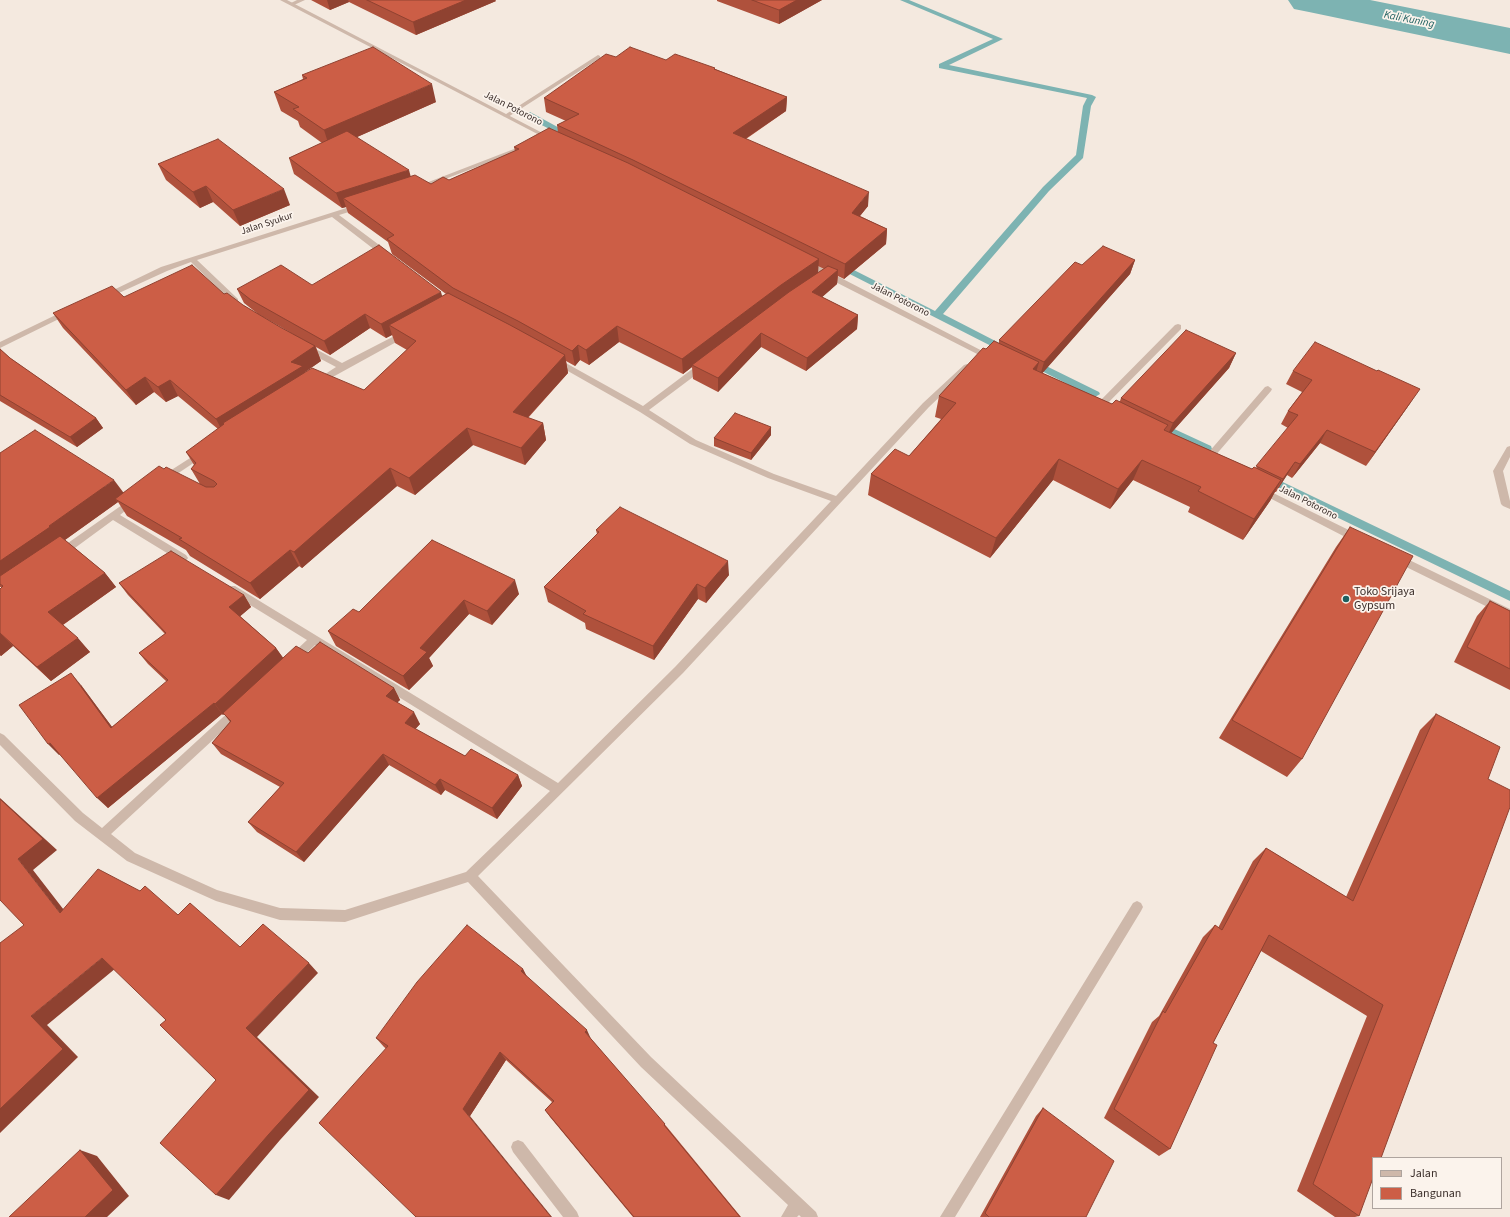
<!DOCTYPE html>
<style>
body{margin:0}
#map{position:relative;width:1510px;height:1217px;overflow:hidden;background:#f4e9df;font-family:"Source Sans 3",sans-serif}
canvas{display:block}
.legend{position:absolute;left:1372px;top:1157px;width:130px;height:52px;box-sizing:border-box;background:#fbf3ec;border:1px solid #aea49e;margin:0;padding:5px 7px;list-style:none;font-size:12px;color:#3b2e2a}
.legend li{display:flex;align-items:center;gap:8px;height:20px}
.legend b{width:20px;border:1px solid #aea49e}
</style>
<div id="map">
<canvas width="1510" height="1217"></canvas>
<ul class="legend">
<li><b style="height:5px;background:#ceb8aa"></b>Jalan</li>
<li><b style="height:11px;background:#cc5e46"></b>Bangunan</li>
</ul>
</div>
<script>
const ctx = document.querySelector('canvas').getContext('2d');
ctx.lineJoin = 'round';
function toPath(rows) {
  const path = new Path2D();
  for (const r of rows) {
    path.moveTo(r[0], r[1]);
    for (let i = 2; i < r.length; i += 2) path.lineTo(r[i], r[i + 1]);
  }
  return path;
}
function fill(path, color) {
  ctx.fillStyle = color;
  ctx.fill(path, 'evenodd');
}
function strokePath(path, color, width, dash) {
  ctx.strokeStyle = color;
  ctx.lineWidth = width;
  ctx.lineCap = dash ? 'butt' : 'round';
  ctx.setLineDash(dash || []);
  ctx.stroke(path);
}
function label(font, color, halo, rows, align = 'center') {
  ctx.font = font + ' "Source Sans 3",sans-serif';
  ctx.lineWidth = 3.5;
  ctx.setLineDash([]);
  ctx.textBaseline = 'middle';
  ctx.strokeStyle = halo;
  ctx.fillStyle = color;
  for (const [text, x, y, turn = 0] of rows) {
    ctx.save();
    ctx.translate(x, y);
    ctx.rotate((+turn || 0) * Math.PI / 180);
    ctx.textAlign = isNaN(turn) ? turn : align;
    if (halo) ctx.strokeText(text, 0, 0);
    ctx.fillText(text, 0, 0);
    ctx.restore();
  }
}
fill(toPath([
 [900,0,909,0,1003,39,949,65,1092,95,1096,97,1091,106,1083,158,1049,191,943,314,1009,348,1011,350,1009,352,1003,352,832,265,834,263,840,263,935,311,1043,187,1076,155,1083,106,1087,98,939,68,939,64,993,39,900,0],
 [524,112,530,112,576,137,575,139,569,139,524,116,524,112],
 [1032,359,1099,392,1100,394,1095,397,1091,396,1028,364,1027,362,1028,360,1032,359],
 [1157,421,1211,446,1212,449,1211,452,1203,452,1153,428,1152,425,1153,422,1157,421],
 [1266,474,1510,591,1510,601,1262,481,1261,478,1262,475,1266,474]
]), '#7db3b2');
fill(toPath([
 [1288,0,1370,0,1510,28,1510,54,1309,12,1294,9,1288,0]
]), '#7db3b2');
fill(toPath([
 [598,55,600,56,600,58,508,117,503,116,598,55],
 [1178,324,1181,325,1181,329,1100,411,1094,411,1093,409,1094,407,1175,325,1178,324],
 [1268,386,1272,389,1271,391,1208,464,1202,464,1201,462,1202,460,1265,387,1268,386],
 [1510,446,1510,457,1503,471,1510,501,1510,509,1503,506,1501,504,1493,471,1507,447,1510,446]
]), '#ceb8aa');
fill(toPath([
 [297,0,305,0,294,5,289,4,297,0],
 [527,144,530,146,529,147,419,189,413,188,527,144],
 [359,204,362,204,362,208,339,215,390,253,390,257,384,257,332,217,197,260,238,299,238,303,232,303,191,262,167,271,108,298,102,298,101,296,161,267,359,204],
 [66,310,72,310,73,312,0,348,0,342,66,310],
 [406,330,409,331,409,335,320,384,317,385,313,382,336,367,304,350,304,346,310,346,342,363,406,330],
 [555,357,643,406,699,364,705,364,706,366,705,368,649,410,696,440,774,474,836,496,923,403,964,365,967,364,971,367,929,407,683,673,478,876,651,1057,816,1212,818,1217,801,1217,799,1215,797,1217,781,1217,788,1205,641,1067,468,882,345,922,280,920,216,901,127,861,75,821,0,745,0,733,4,735,83,813,102,828,233,708,237,706,241,708,242,711,241,714,111,834,135,853,217,890,280,908,345,910,466,872,550,791,315,645,299,661,295,662,291,661,290,658,291,655,307,640,229,592,227,589,229,586,235,586,558,783,675,667,831,501,768,478,690,444,640,412,552,362,551,360,552,358,555,357],
 [201,451,204,452,205,454,204,456,168,480,162,480,160,478,162,476,201,451],
 [132,498,137,501,135,503,120,515,186,555,188,558,186,561,180,561,113,520,64,556,58,556,56,553,58,550,132,498],
 [1137,901,1141,903,1143,907,1141,911,955,1217,940,1217,1133,903,1137,901],
 [518,1140,523,1142,577,1212,579,1217,563,1217,513,1152,511,1147,513,1142,518,1140]
]), '#ceb8aa');
fill(toPath([
 [280,0,287,0,554,139,549,140,280,0],
 [804,262,810,262,994,357,993,359,987,359,804,266,804,262],
 [1261,487,1361,536,1363,539,1358,543,1355,542,1258,492,1256,490,1261,487],
 [1397,554,1510,609,1510,618,1394,561,1392,558,1394,555,1397,554]
]), '#ceb8aa');
fill(toPath([
 [311,0,495,0,496,1,416,35,349,2,330,10],
 [717,0,822,0,779,24,717,1],
 [616,57,666,60,715,69,787,97,786,111,746,139,868,206,860,216,887,229,886,244,844,279,838,276,837,284,822,297,858,315,857,329,806,371,761,347,718,392,693,379,692,367,683,374,619,342,589,365,580,360,575,366,566,361,568,373,528,418,543,423,546,440,525,465,473,445,415,495,397,486,302,568,299,566,260,599,190,556,186,550,127,516,118,502,65,540,105,573,116,587,63,625,90,652,51,681,13,646,1,656,0,655,0,589,2,587,0,587,0,453,123,493,164,469,200,484,191,469,194,465,186,452,218,429,178,396,166,402,154,392,136,405,63,328,53,313,124,297,224,294,280,327,293,334,258,314,244,303,237,289,312,285,443,296,446,294,392,254,388,242,348,213,346,207,342,208,294,174,289,158,322,143,300,127,298,121,281,111,274,92,303,79,302,75,436,102,357,137,410,176,431,184,449,180,515,151,514,147,558,132,557,125,566,121,546,112,544,98],
 [818,266,824,269,818,273],
 [370,328,386,338,392,335,395,343,407,350,364,390,305,373,305,372,321,361,316,347,330,355],
 [158,164,290,205,240,226,213,202,200,208,166,180],
 [1135,260,1130,274,1042,373,1112,404,1120,401,1121,398,1236,353,1229,368,1171,433,1252,469,1256,468,1288,428,1281,424,1288,411,1302,392,1286,384,1293,371,1411,402,1366,466,1320,443,1292,478,1287,475,1276,492,1275,492,1270,501,1243,540,1188,512,1190,507,1133,480,1110,509,1053,480,990,558,868,495,871,474,909,456,941,419,935,417,939,396,986,349,999,343,999,340,1082,265],
 [0,349,10,358,96,418,103,428,77,447,0,401],
 [771,427,771,435,751,460,714,446,714,438],
 [1350,527,1302,759,1287,777,1219,738,1336,547],
 [596,530,729,575,706,603,698,599,654,660,586,629,585,623,548,602,544,587,597,534],
 [432,540,519,594,492,625,469,614,429,658,433,666,409,690,336,646,328,631,359,612],
 [119,583,244,595,251,607,240,616,276,648,283,658,308,653,394,688,400,700,397,702,420,724,415,729,465,756,518,775,522,786,497,819,445,790,441,795,389,765,304,862,257,832,248,822,280,787,221,754,212,743,230,722,224,714,223,715,222,714,108,808,60,754,59,755,81,685,112,727,167,682,148,664,139,653,165,634,128,595],
 [1490,601,1510,611,1510,690,1454,662,1477,616],
 [1436,714,1488,779,1359,1216,1355,1217,1335,1217,1297,1191,1367,1016,1261,951,1213,1043,1170,1149,1159,1156,1104,1118,1152,1022,1159,1016,1203,937,1215,925,1218,928,1253,861,1266,848,1346,897,1420,730],
 [523,969,527,977,591,1039,667,1127,741,1217,633,1217,550,1117,545,1110,552,1102,506,1060,470,1116,384,1047,376,1038],
 [1043,1108,1086,1217,980,1217,1036,1116]
]), '#af513c');
fill(toPath([
 [327,0,348,0,349,2,330,10],
 [466,0,495,0,496,1,416,35,413,22],
 [797,0,822,0,779,24,779,10],
 [432,84,436,102,330,149,324,130],
 [787,97,786,111,733,147,733,133],
 [409,170,413,185,343,198,346,207,342,208,336,193],
 [206,186,213,202,200,208,193,192],
 [284,189,290,205,240,226,233,210],
 [869,192,868,206,851,227,852,213],
 [887,229,886,244,844,279,845,264],
 [819,259,818,274,692,365,692,367,683,374,682,359,781,285],
 [1135,260,1130,274,1040,376,1044,362],
 [838,270,837,284,812,306,812,292],
 [441,292,445,306,389,325,392,335,386,338,381,324],
 [365,314,370,328,330,355,324,341],
 [858,315,857,329,806,371,807,358],
 [617,326,619,342,589,365,586,350],
 [761,333,761,347,718,392,718,378],
 [578,345,580,360,575,366,572,351],
 [315,346,321,361,305,372,309,381,224,424,223,423,227,432,224,434,216,419,291,362],
 [1236,353,1229,368,1166,439,1173,423],
 [565,355,568,373,517,429,513,412],
 [1039,362,1033,383,1033,369],
 [145,377,154,392,136,405,126,390],
 [170,380,178,396,166,402,158,387],
 [1420,389,1411,402,1366,466,1375,452],
 [96,418,103,428,77,447,70,437],
 [543,423,546,440,525,465,521,448],
 [771,427,771,435,751,460,751,453],
 [467,428,473,445,415,495,409,478],
 [1327,430,1320,443,1292,478,1300,464],
 [1059,459,1053,480,990,558,996,538],
 [1142,460,1133,480,1110,509,1118,489],
 [1295,462,1287,475,1276,492,1283,479],
 [390,468,397,486,302,568,294,552],
 [114,480,126,496,115,499,118,502,62,542,0,584,0,561],
 [1281,480,1270,501,1243,540,1254,519],
 [290,550,299,566,260,599,250,583],
 [728,561,729,575,706,603,705,588],
 [105,573,116,587,61,626,48,612],
 [515,580,519,594,492,625,487,611],
 [697,584,698,599,654,660,653,646],
 [244,595,251,607,237,619,229,607],
 [464,600,469,614,429,658,433,666,409,690,403,676,420,648],
 [0,633,13,646,1,656,0,655],
 [78,638,90,652,51,681,37,667],
 [276,648,284,659,223,715,215,704],
 [71,673,81,685,121,739,111,728],
 [394,688,400,700,392,708,386,696],
 [214,703,222,714,108,808,97,798],
 [414,712,420,724,411,734,405,723],
 [50,743,61,753,59,755,48,744],
 [383,754,389,765,304,862,296,852],
 [518,775,522,786,497,819,492,808],
 [440,779,445,790,441,795,435,785],
 [0,798,57,850,33,870,74,923,60,913,18,859],
 [102,958,116,968,47,1025,78,1057,0,1133,0,1109,31,1016],
 [309,963,318,973,257,1037,319,1097,280,1140,229,1200,216,1195,246,1028],
 [523,969,528,979,521,971],
 [587,1030,591,1039,585,1032],
 [500,1052,506,1060,470,1116,552,1217,551,1217,463,1109],
 [80,1150,97,1156,129,1196,107,1217,85,1217]
]), '#8f4231');
const building = toPath([
 [367,0,466,0,413,22,367,0],
 [752,0,797,0,779,10,752,0],
 [373,47,432,84,324,130,293,109,299,107,274,92,307,78,302,75,373,47],
 [630,47,666,60,675,54,715,68,714,69,787,97,733,133,869,192,852,213,887,229,845,264,633,160,557,125,579,114,544,98,606,54,616,57,630,47],
 [549,128,628,163,819,259,781,285,682,359,617,326,586,350,578,345,572,351,518,321,453,288,387,239,394,235,343,198,415,175,431,184,443,177,449,180,519,149,514,147,549,128],
 [347,131,409,170,336,193,289,158,347,131],
 [218,139,284,189,233,210,206,186,193,192,158,164,218,139],
 [379,245,441,292,381,324,365,314,324,341,251,300,237,289,281,265,312,285,379,245],
 [1103,246,1135,260,1044,362,999,340,1075,262,1082,265,1103,246],
 [192,265,224,294,227,293,243,305,280,327,315,346,291,362,303,366,216,419,170,380,158,387,145,377,126,390,53,313,112,286,124,297,192,265],
 [828,266,838,270,812,292,858,315,807,358,761,333,718,378,692,365,789,292,828,266],
 [448,293,510,325,565,355,513,412,543,423,521,448,467,428,409,478,390,468,294,552,290,550,250,583,179,539,182,538,115,499,159,466,164,469,166,467,206,487,214,487,217,484,214,481,191,469,196,463,186,452,224,424,223,423,312,368,364,390,416,341,389,325,448,293],
 [1186,330,1236,353,1173,423,1121,398,1186,330],
 [994,341,1039,362,1033,369,1112,404,1116,400,1168,425,1164,430,1252,469,1254,467,1281,480,1254,519,1198,491,1201,487,1142,460,1118,489,1059,459,996,538,871,474,895,449,909,456,956,403,939,396,983,348,986,349,994,341],
 [1315,342,1377,371,1378,370,1420,389,1375,452,1327,430,1300,464,1295,462,1283,479,1256,466,1298,415,1288,411,1312,380,1293,371,1315,342],
 [0,349,10,358,96,418,70,437,0,395,0,349],
 [735,413,771,427,751,453,714,438,735,413],
 [35,430,114,480,49,526,50,527,0,561,0,453,35,430],
 [620,507,728,561,705,588,697,584,653,646,583,614,586,611,544,587,599,532,596,530,620,507],
 [1350,527,1413,556,1302,759,1232,720,1350,527],
 [60,536,105,573,48,612,78,638,37,667,0,633,0,589,3,586,0,584,0,576,60,536],
 [432,540,515,580,487,611,464,600,420,648,427,652,403,676,328,631,353,609,359,612,432,540],
 [171,551,244,595,229,607,276,648,215,704,214,703,97,798,50,743,48,744,19,705,71,673,111,728,168,680,139,653,166,633,119,583,171,551],
 [1490,601,1510,611,1510,669,1467,647,1490,601],
 [320,642,394,688,386,696,414,712,405,723,465,756,471,749,518,775,492,808,440,779,435,785,383,754,296,852,248,822,284,783,212,743,231,721,223,713,296,646,308,653,320,642],
 [1436,714,1500,747,1488,779,1510,790,1510,807,1381,1158,1373,1158,1373,1178,1359,1216,1313,1184,1383,1005,1269,935,1213,1043,1217,1045,1170,1149,1114,1109,1163,1011,1165,1013,1215,925,1222,930,1266,848,1353,901,1436,714],
 [0,799,43,839,18,859,60,913,98,869,140,891,145,886,178,915,190,903,240,947,263,924,309,963,246,1028,309,1090,269,1134,216,1195,160,1143,216,1080,160,1025,166,1020,102,958,31,1016,63,1049,0,1109,0,943,24,925,0,900,0,799],
 [467,925,523,969,521,971,587,1030,585,1032,665,1124,664,1125,740,1217,634,1217,545,1110,554,1101,500,1052,463,1109,551,1217,416,1217,319,1123,388,1046,376,1038,417,982,467,925],
 [1043,1108,1114,1161,1086,1217,989,1217,985,1213,1043,1108],
 [80,1150,113,1190,85,1217,9,1217,80,1150]
]);
fill(building, '#cc5e46');
strokePath(building, '#8f4231', 1);
for (const [x, y, r, color] of [
 [1346,599,4,"#1d5f5f"]
]) {
  const dot = new Path2D();
  dot.arc(x, y, r, 0, 2 * Math.PI);
  ctx.fillStyle = color;
  ctx.fill(dot);
  strokePath(dot, '#fbf3ec', 1.5);
}
label('10px', '#3b2e2a', '#fbf3ec', [
 ["Jalan Potorono",513,109,27],
 ["Jalan Syukur",267,224,-18],
 ["Jalan Potorono",900,300,27],
 ["Jalan Potorono",1308,503,27]
]);
label('italic 11px', '#1d5f5f', '#fbf3ec', [
 ["Kali Kuning",1409,20,11]
]);
label('12px', '#3b2e2a', '#fbf3ec', [
 ["Toko Srijaya",1354,592],
 ["Gypsum",1354,606]
], 'left');
</script>
